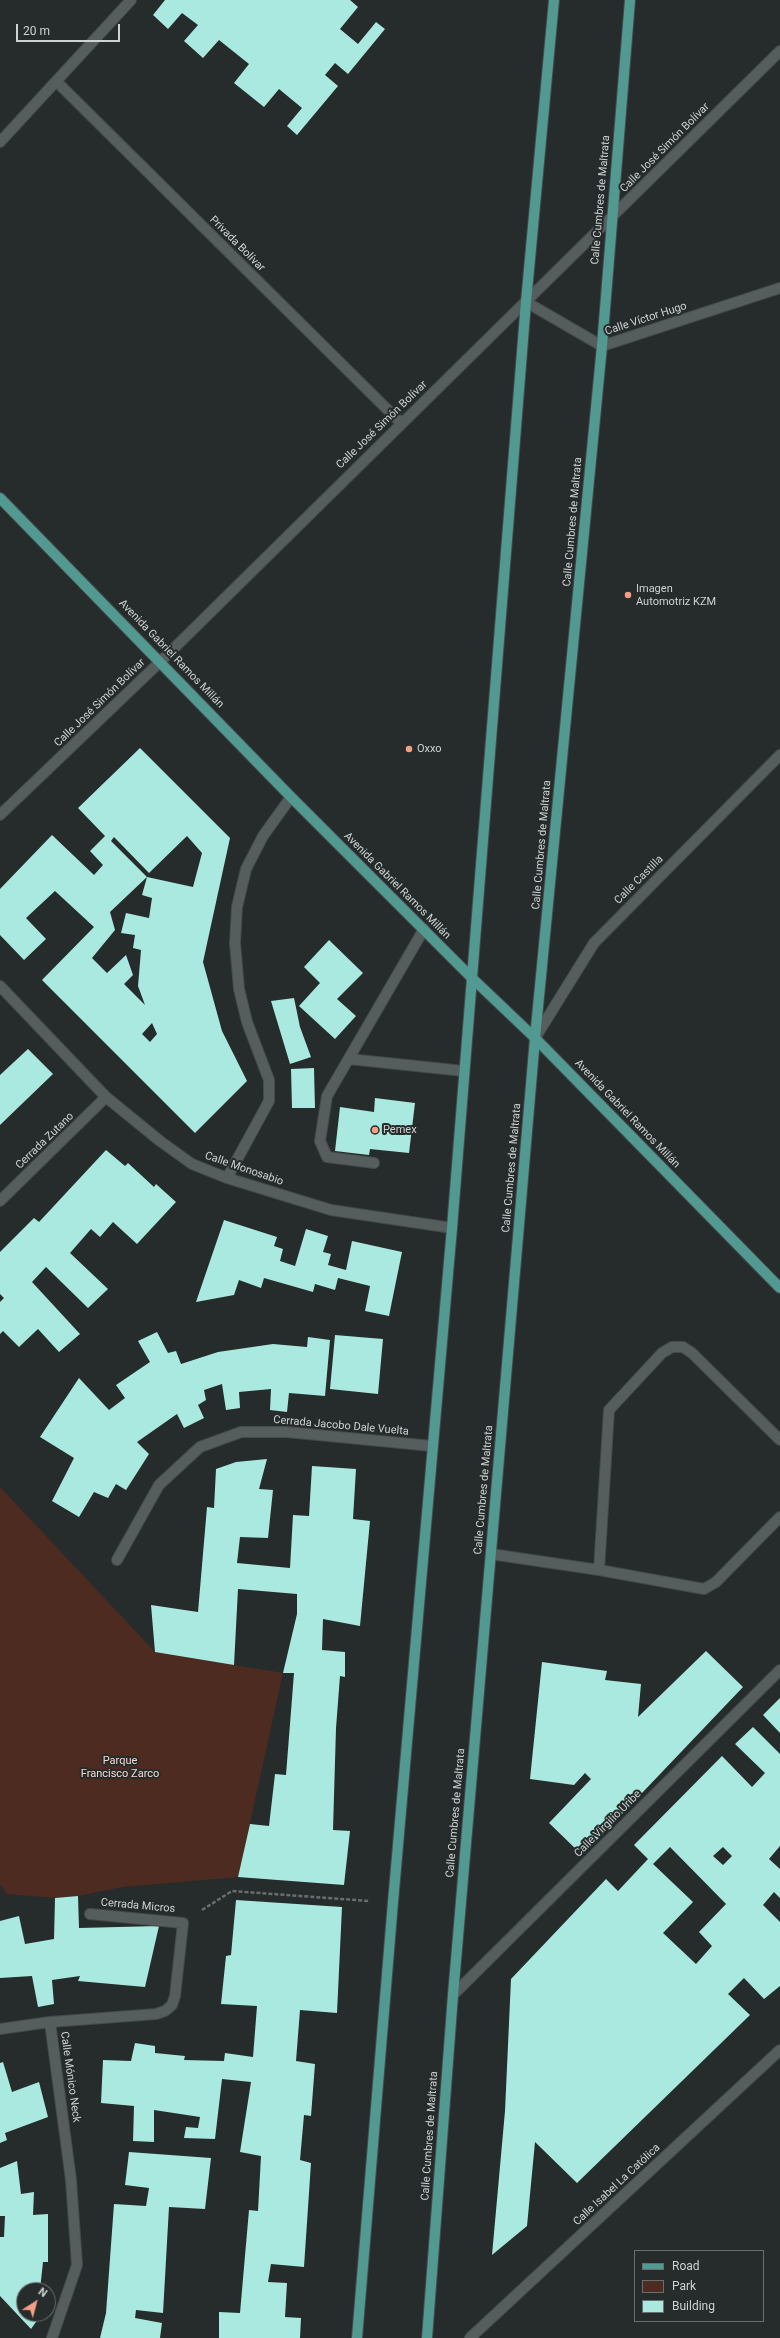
<!DOCTYPE html>
<meta charset="utf-8">
<style>
body{margin:0}
#map{position:relative;width:780px;height:2338px;overflow:hidden;background:#262c2b;font-family:Roboto,sans-serif}
canvas{display:block}
.legend{position:absolute;left:634px;top:2250px;width:130px;height:72px;box-sizing:border-box;background:#262c2b;border:1px solid #696e6e;margin:0;padding:5px 7px;list-style:none;font-size:12px;color:#ced2d2}
.legend li{display:flex;align-items:center;gap:8px;height:20px}
.legend b{width:20px;border:1px solid #696e6e}
.north{position:absolute;left:16px;top:2282px;width:40px;height:40px;box-sizing:border-box;background:#262c2b;border:1px solid #696e6e;border-radius:50%;rotate:36deg;font-size:11px;font-weight:700;line-height:16px;text-align:center;color:#ced2d2}
.north::after{content:'';display:block;margin:auto;width:14px;height:18px;background:#f39f83;clip-path:polygon(50% 0,100% 100%,50% 72%,0 100%)}
.scale{position:absolute;left:16px;top:24px;width:104px;height:18px;box-sizing:border-box;border:2px solid #ced2d2;border-top:0;padding-left:5px;font-size:12px;line-height:14px;white-space:nowrap;color:#ced2d2;-webkit-text-stroke:3px #262c2b;paint-order:stroke}
</style>
<div id="map">
<canvas width="780" height="2338"></canvas>
<ul class="legend">
<li><b style="height:5px;background:#529a91"></b>Road</li>
<li><b style="height:11px;background:#4e2b20"></b>Park</li>
<li><b style="height:11px;background:#a9e9df"></b>Building</li>
</ul>
<div class="north">N</div>
<div class="scale">20 m</div>
</div>
<script>
const ctx = document.querySelector('canvas').getContext('2d');
ctx.lineJoin = 'round';
function fill(path, color) {
  ctx.fillStyle = color;
  ctx.fill(path, 'evenodd');
}
function toPath(rows) {
  const path = new Path2D();
  for (const r of rows) {
    path.moveTo(r[0], r[1]);
    for (let i = 2; i < r.length; i += 2) path.lineTo(r[i], r[i + 1]);
  }
  return path;
}
function strokePath(path, color, width, dash) {
  ctx.strokeStyle = color;
  ctx.lineWidth = width;
  ctx.lineCap = dash ? 'butt' : 'round';
  ctx.setLineDash(dash || []);
  ctx.stroke(path);
}
function label(font, color, halo, rows, align = 'center') {
  ctx.font = font + ' Roboto,sans-serif';
  ctx.lineWidth = 4;
  ctx.setLineDash([]);
  ctx.textBaseline = 'middle';
  ctx.strokeStyle = halo;
  ctx.fillStyle = color;
  for (const [text, x, y, turn = 0] of rows) {
    ctx.save();
    ctx.translate(x, y);
    ctx.rotate((+turn || 0) * Math.PI / 180);
    ctx.textAlign = isNaN(turn) ? turn : align;
    if (halo) ctx.strokeText(text, 0, 0);
    ctx.fillText(text, 0, 0);
    ctx.restore();
  }
}
fill(toPath([
 [0,1487,155,1652,283,1673,238,1877,122,1887,78,1896,55,1898,7,1894,0,1884]
]), '#4e2b20');
fill(toPath([
 [165,0,350,0,358,7,340,29,358,44,376,22,385,29,348,74,335,63,325,75,338,86,297,135,287,126,302,108,279,89,264,107,234,83,249,64,219,40,203,58,184,41,198,25,182,13,168,29,153,15],
 [140,748,230,838,203,962,222,1031,247,1081,195,1133,42,980,94,927,55,891,26,918,46,939,24,960,0,935,0,889,52,835,94,875,103,865,90,851,105,836,78,808],
 [187,836,202,853,193,887,147,877,142,895,152,898,149,918,126,913,121,933,135,935,133,948,141,950,138,986,145,1005,124,984,133,975,126,955,107,973,92,958,115,930,110,912,147,877,111,841,114,837,149,873],
 [152,1023,157,1034,150,1042,142,1034],
 [329,940,363,973,337,999,356,1016,335,1039,299,1006,320,983,304,967],
 [294,998,300,1027,311,1057,290,1064,271,1001],
 [28,1049,53,1074,0,1125,0,1075],
 [314,1068,315,1108,292,1108,291,1069],
 [375,1098,415,1103,409,1153,370,1149,369,1155,335,1151,340,1107,374,1112],
 [106,1150,125,1166,128,1163,154,1187,156,1184,176,1202,137,1244,113,1222,100,1237,91,1229,70,1253,108,1289,88,1308,46,1267,32,1282,80,1334,59,1352,38,1329,19,1347,3,1331,0,1334,0,1302,4,1298,0,1294,0,1252,34,1218,39,1222],
 [224,1220,277,1237,274,1246,283,1249,280,1261,295,1266,306,1229,328,1236,323,1252,331,1254,328,1265,346,1270,352,1241,402,1252,389,1316,365,1311,370,1286,338,1278,335,1290,315,1284,313,1292,264,1278,261,1288,239,1280,234,1295,196,1302],
 [157,1332,168,1353,176,1351,181,1364,218,1352,273,1344,307,1347,308,1337,330,1340,325,1396,289,1393,287,1412,270,1410,271,1389,239,1392,240,1408,226,1410,222,1384,204,1390,206,1400,198,1405,204,1418,184,1428,177,1414,137,1442,149,1454,126,1490,116,1484,108,1498,94,1492,79,1517,52,1501,74,1458,40,1437,79,1378,109,1410,125,1398,116,1385,150,1362,138,1341],
 [335,1335,383,1339,378,1394,330,1389],
 [267,1459,259,1489,273,1490,268,1538,240,1537,237,1563,290,1568,293,1515,309,1516,312,1466,356,1469,353,1519,370,1521,360,1626,323,1619,322,1650,345,1652,345,1677,340,1676,336,1728,333,1830,350,1831,344,1885,238,1877,250,1824,269,1826,275,1774,286,1775,294,1673,283,1673,297,1614,297,1594,238,1589,234,1665,155,1652,151,1605,198,1612,207,1507,214,1508,216,1469,236,1462],
 [706,1651,743,1687,602,1835,581,1854,549,1823,591,1779,585,1773,574,1785,530,1779,542,1662,607,1671,605,1680,641,1684,638,1717],
 [780,1698,780,1733,763,1715],
 [753,1727,780,1754,780,1846,769,1859,780,1869,780,1898,774,1892,763,1905,780,1922,780,1986,764,1999,744,1978,728,1994,750,2015,577,2183,535,2142,527,2226,492,2255,505,2111,511,1979,606,1879,618,1891,648,1859,634,1845,722,1756,752,1787,765,1773,735,1744],
 [670,1847,726,1904,699,1932,712,1946,696,1964,663,1933,693,1902,653,1864],
 [723,1847,732,1856,723,1865,713,1856],
 [78,1896,79,1928,159,1926,145,1987,78,1981,80,1976,52,1980,54,2004,38,2007,32,1976,0,1978,0,1921,19,1916,25,1944,54,1939,55,1898],
 [236,1900,342,1907,337,2013,300,2010,296,2061,315,2064,311,2116,304,2115,300,2160,311,2163,304,2267,271,2264,268,2282,287,2283,285,2317,301,2318,300,2338,219,2338,219,2312,240,2313,249,2210,258,2211,261,2156,240,2152,251,2082,222,2079,215,2139,184,2138,186,2127,198,2128,200,2117,154,2110,154,2142,133,2141,134,2106,101,2103,103,2060,131,2061,135,2043,155,2046,155,2053,185,2056,184,2060,224,2061,225,2053,253,2057,257,2006,221,2004,226,1956,231,1955],
 [3,2062,12,2092,39,2082,48,2117,5,2133,7,2140,0,2143,0,2063],
 [129,2152,211,2158,205,2209,169,2207,163,2313,136,2310,135,2318,162,2323,160,2338,100,2338,106,2313,114,2204,146,2206,149,2188,125,2185],
 [17,2161,21,2194,34,2192,33,2215,48,2214,48,2262,43,2262,40,2290,24,2290,24,2314,37,2314,36,2322,31,2329,0,2296,0,2237,4,2237,5,2216,0,2216,0,2168]
]), '#a9e9df');
const minor = toPath([
 [57,82,401,423],
 [0,142,131,0],
 [526,302,602,346,780,288],
 [0,815,161,661,780,51],
 [0,986,106,1097,160,1141,192,1164,227,1178,331,1210,452,1228],
 [535,1038,594,943,780,755],
 [349,1059,464,1071],
 [374,1163,327,1157,320,1141,327,1096,424,929],
 [227,1178,269,1101,269,1080,247,1022,239,989,235,943,237,907,246,869,263,836,291,797],
 [0,1201,106,1097],
 [491,1554,599,1570,704,1589,716,1582,780,1517],
 [117,1560,159,1485,200,1447,241,1432,287,1432,432,1446],
 [599,1570,609,1410,662,1353,672,1347,683,1347,692,1353,780,1440],
 [453,1995,780,1670],
 [50,2022,71,2180,77,2265,52,2338],
 [0,2029,50,2022,156,2014,165,2011,172,2005,175,1996,183,1923,90,1914],
 [470,2338,780,2050]
]);
const major = toPath([
 [0,498,291,797,472,978,535,1038,780,1288],
 [357,2338,393,1902,452,1228,526,302,554,0],
 [427,2338,453,1995,535,1038,602,346,630,0]
]);
strokePath(minor, '#444a49', 12);
strokePath(major, '#444a49', 12);
strokePath(toPath([
 [202,1910,232,1891,369,1901]
]), '#686d6d', 2.5, [4, 2]);
strokePath(minor, '#565e5d', 10);
strokePath(major, '#529a91', 10);
for (const [x, y, r, color] of [
 [628,595,4,"#f39f83"],
 [409,749,4,"#f39f83"],
 [375,1130,4,"#f39f83"]
]) {
  const dot = new Path2D();
  dot.arc(x, y, r, 0, 2 * Math.PI);
  ctx.fillStyle = color;
  ctx.fill(dot);
  strokePath(dot, '#262c2b', 1.5);
}
label('11px', '#ced2d2', '#262c2b', [
 ["Calle José Simón Bolívar",665,148,-45],
 ["Calle Cumbres de Maltrata",601,200,-85],
 ["Privada Bolívar",237,244,45],
 ["Calle Víctor Hugo",646,319,-18],
 ["Calle José Simón Bolívar",382,425,-44],
 ["Calle Cumbres de Maltrata",573,522,-85],
 ["Avenida Gabriel Ramos Millán",171,654,46],
 ["Calle José Simón Bolívar",100,703,-44],
 ["Calle Cumbres de Maltrata",542,845,-85],
 ["Calle Castilla",639,880,-45],
 ["Avenida Gabriel Ramos Millán",397,886,45],
 ["Avenida Gabriel Ramos Millán",627,1114,46],
 ["Cerrada Zutano",45,1141,-44],
 ["Calle Cumbres de Maltrata",512,1168,-85],
 ["Calle Monosabio",244,1169,19],
 ["Cerrada Jacobo Dale Vuelta",341,1426,5],
 ["Calle Cumbres de Maltrata",484,1490,-85],
 ["Calle Cumbres de Maltrata",456,1813,-85],
 ["Calle Virgilio Uribe",608,1824,-45],
 ["Cerrada Micros",138,1906,5],
 ["Calle Mónico Neck",70,2077,82],
 ["Calle Cumbres de Maltrata",430,2136,-86],
 ["Calle Isabel La Católica",617,2185,-43]
]);
label('11px', '#ced2d2', '#262c2b', [
 ["Imagen",636,589],
 ["Automotriz KZM",636,602],
 ["Oxxo",417,749],
 ["Pemex",383,1130]
], 'left');
label('11px', '#f7d7cc', '#262c2b', [
 ["Parque",120,1761],
 ["Francisco Zarco",120,1774]
]);
</script>
